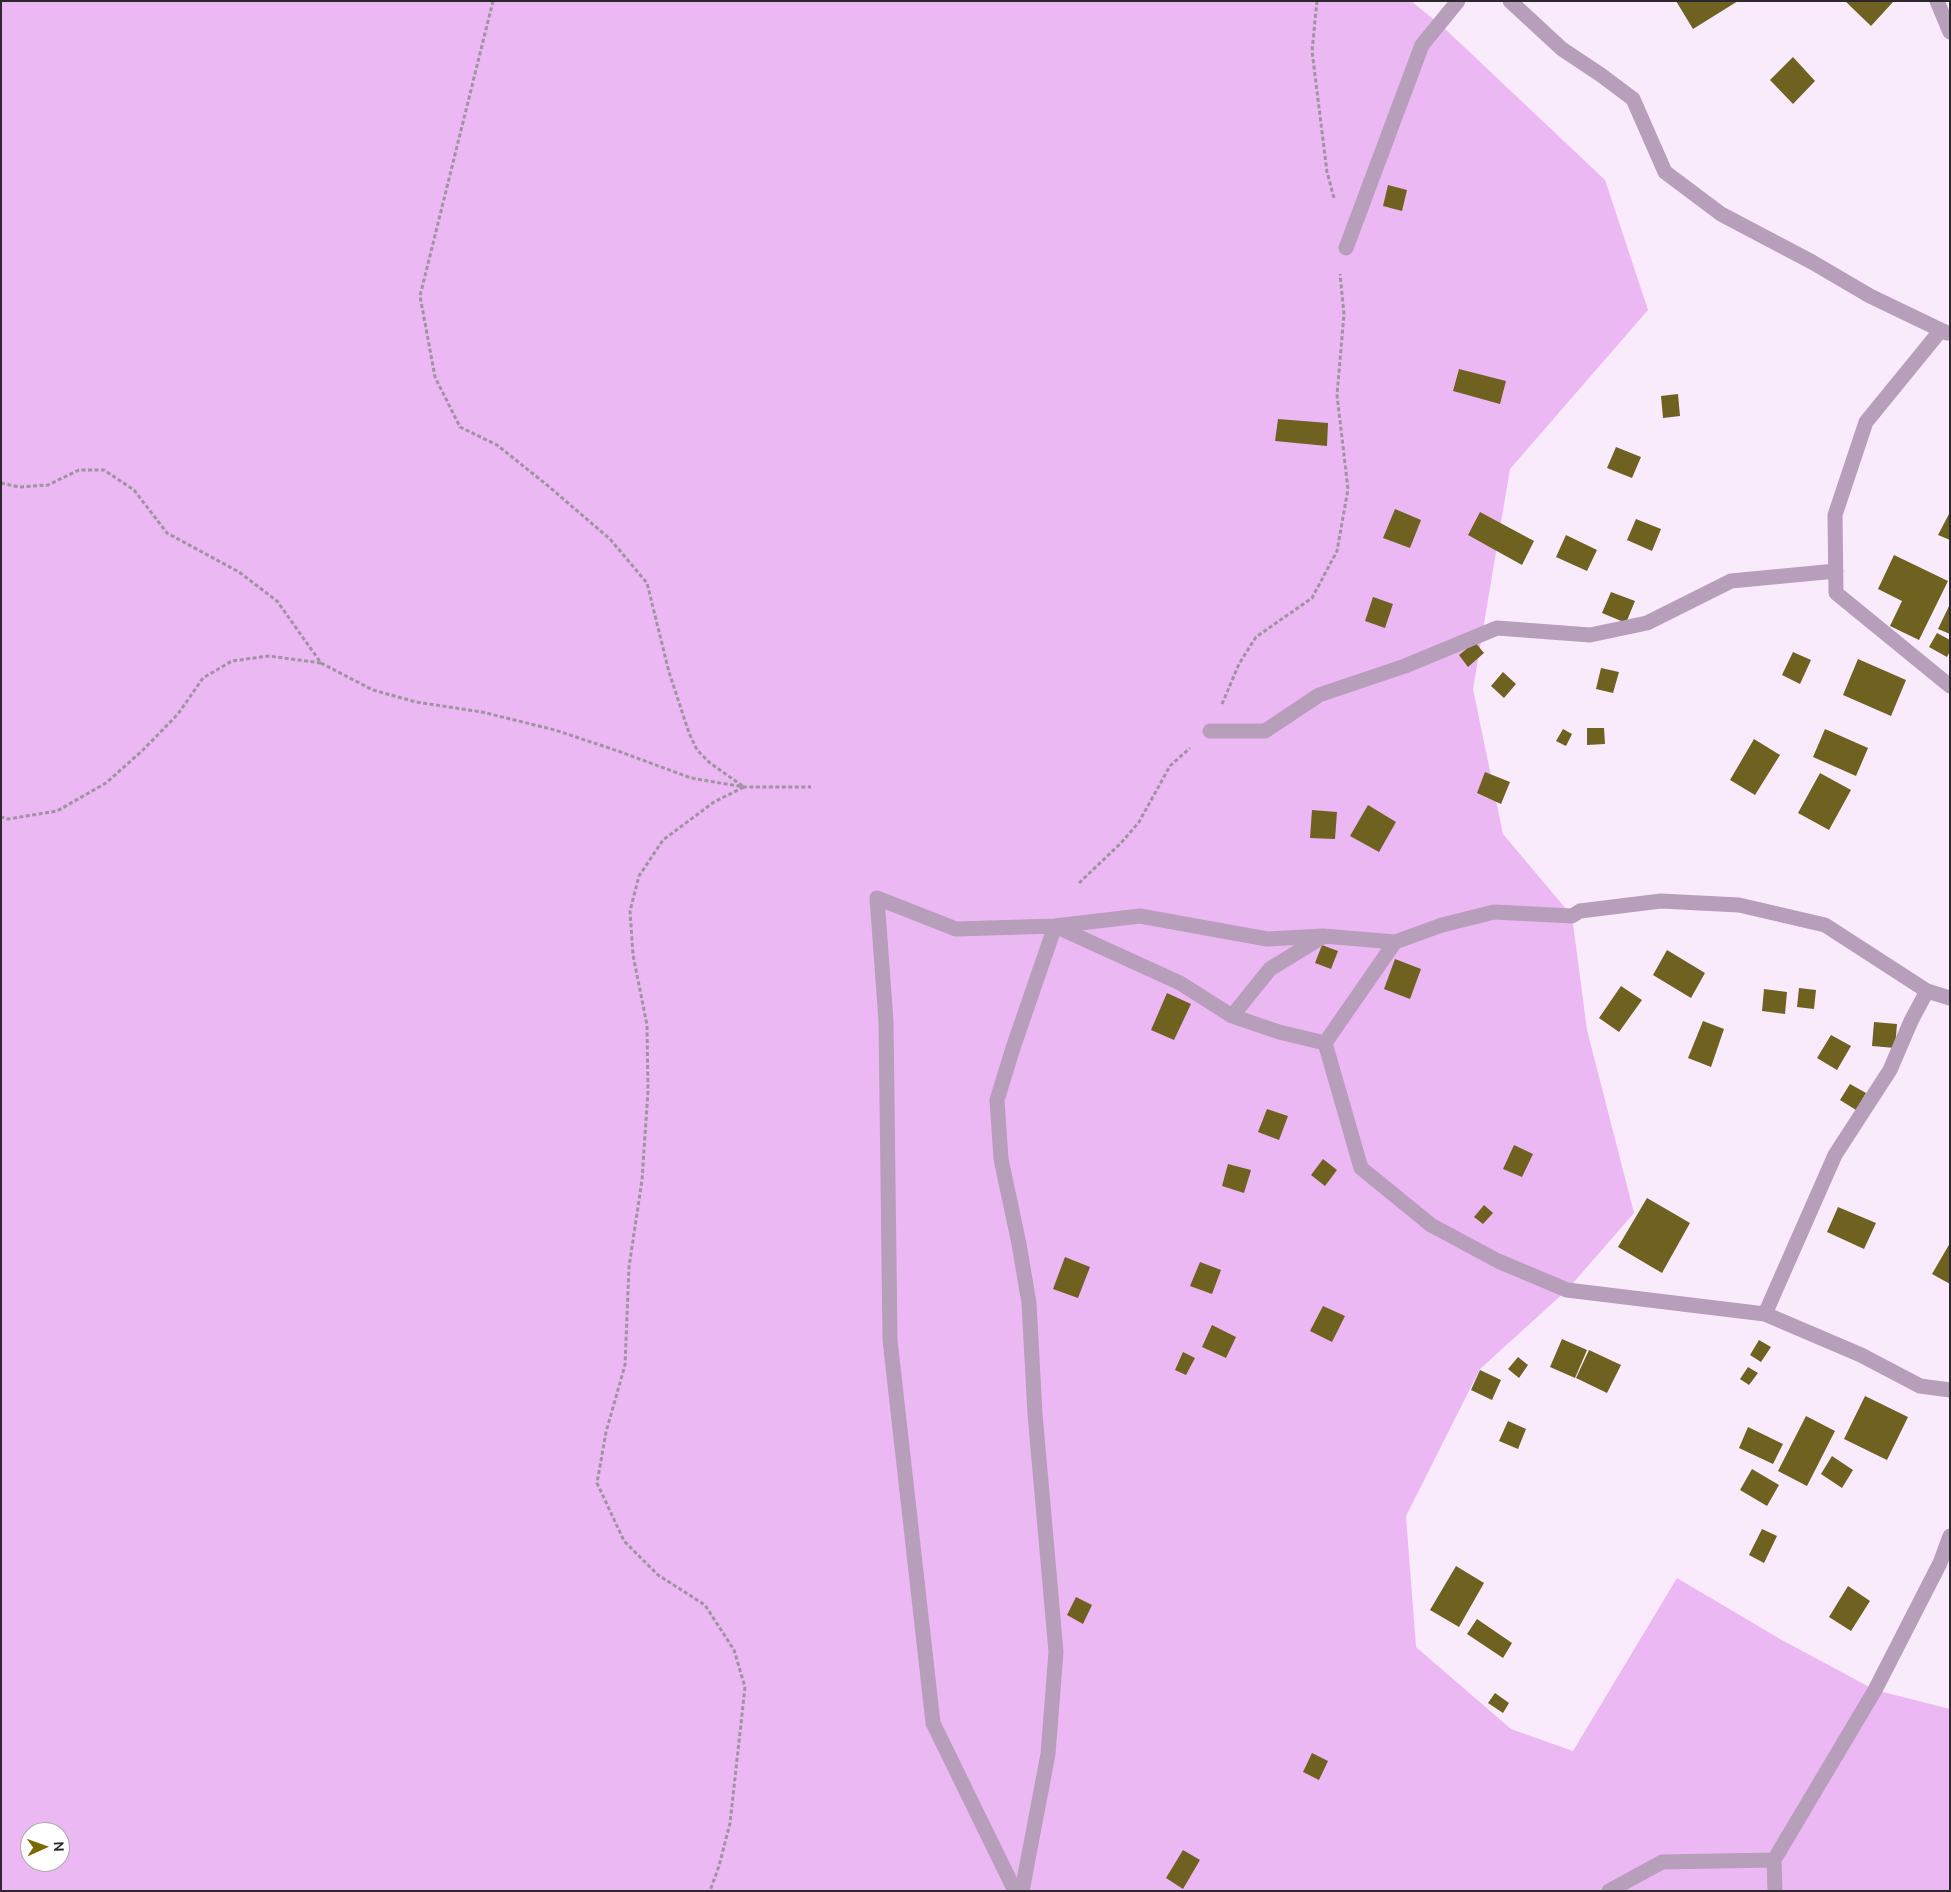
<!DOCTYPE html>
<style>
body{margin:0}
#map{position:relative;width:1951px;height:1892px;overflow:hidden;background:#faebfc;font-family:Ubuntu,sans-serif}
canvas{display:block}
.frame{position:absolute;inset:0;border:2px solid #2d282e;pointer-events:none}
.north{position:absolute;left:20px;top:1822px;width:50px;height:50px;box-sizing:border-box;background:#fff;border:1px solid #aba9ab;border-radius:50%;rotate:88deg;font-size:14px;font-weight:700;line-height:20px;text-align:center;color:#2d282e}
.north::after{content:'';display:block;margin:auto;width:18px;height:22px;background:#7a6800;clip-path:polygon(50% 0,100% 100%,50% 72%,0 100%)}
</style>
<div id="map">
<canvas width="1951" height="1892"></canvas>
<div class="frame"></div>
<div class="north">N</div>
</div>
<script>
const ctx = document.querySelector('canvas').getContext('2d');
ctx.lineJoin = 'round';
function fill(path, color) {
  ctx.fillStyle = color;
  ctx.fill(path, 'evenodd');
}
function toPath(rows) {
  const path = new Path2D();
  for (const r of rows) {
    path.moveTo(r[0], r[1]);
    for (let i = 2; i < r.length; i += 2) path.lineTo(r[i], r[i + 1]);
  }
  return path;
}
function strokePath(path, color, width, dash) {
  ctx.strokeStyle = color;
  ctx.lineWidth = width;
  ctx.lineCap = dash ? 'butt' : 'round';
  ctx.setLineDash(dash || []);
  ctx.stroke(path);
}
fill(toPath([
 [1,1,1411,1,1442,26,1605,180,1648,310,1510,469,1473,689,1503,834,1572,916,1587,1030,1634,1213,1567,1290,1480,1369,1406,1516,1416,1647,1511,1729,1573,1751,1677,1578,1780,1639,1875,1690,1950,1709,1950,1891,1,1891],
 [30,1832,60,1832,60,1862,30,1862]
]), '#ecb8f3');
fill(toPath([
 [1676,1,1738,1,1693,29],
 [1845,1,1892,1,1893,2,1871,26],
 [1793,57,1815,81,1793,104,1770,80],
 [1388,185,1407,190,1402,211,1383,206],
 [1459,369,1506,381,1500,404,1453,391],
 [1678,394,1680,416,1663,418,1661,396],
 [1278,419,1328,423,1327,446,1275,441],
 [1616,447,1641,457,1632,478,1607,468],
 [1395,509,1421,520,1410,548,1383,538],
 [1480,512,1534,541,1522,565,1468,535],
 [1950,512,1950,540,1938,535],
 [1636,519,1661,529,1652,551,1627,540],
 [1566,535,1597,550,1587,571,1556,557],
 [1894,555,1948,581,1919,640,1890,626,1902,601,1878,589],
 [1611,592,1635,601,1626,623,1602,613],
 [1373,597,1393,604,1385,628,1365,621],
 [1950,604,1950,634,1938,629],
 [1937,633,1950,640,1950,651,1947,657,1929,647],
 [1475,642,1484,653,1468,667,1459,655],
 [1793,652,1811,660,1800,684,1782,675],
 [1858,659,1906,680,1891,716,1843,695],
 [1601,668,1619,672,1613,693,1596,689],
 [1503,672,1516,684,1504,698,1491,686],
 [1587,728,1604,728,1605,744,1587,745],
 [1563,729,1572,734,1566,746,1556,741],
 [1825,729,1868,748,1856,776,1813,757],
 [1754,739,1780,755,1755,795,1730,780],
 [1485,772,1510,782,1501,804,1477,793],
 [1820,773,1851,790,1829,830,1798,813],
 [1368,805,1396,822,1379,852,1350,836],
 [1312,810,1337,812,1335,839,1310,838],
 [1322,945,1338,951,1331,969,1315,963],
 [1667,950,1705,973,1691,998,1653,975],
 [1395,959,1421,969,1410,999,1384,989],
 [1621,986,1642,1000,1619,1032,1599,1018],
 [1799,988,1816,990,1814,1009,1797,1007],
 [1764,989,1787,992,1785,1014,1762,1011],
 [1167,993,1191,1004,1174,1040,1151,1030],
 [1703,1021,1724,1029,1711,1067,1688,1058],
 [1874,1022,1897,1024,1895,1048,1872,1046],
 [1831,1035,1851,1046,1837,1070,1817,1058],
 [1850,1084,1866,1093,1856,1110,1840,1100],
 [1267,1109,1288,1116,1279,1140,1258,1132],
 [1514,1145,1533,1154,1522,1177,1503,1169],
 [1323,1159,1337,1170,1325,1186,1311,1175],
 [1228,1164,1251,1170,1244,1193,1222,1186],
 [1647,1198,1690,1223,1662,1273,1618,1247],
 [1484,1205,1493,1213,1483,1224,1474,1217],
 [1838,1207,1876,1223,1864,1249,1827,1232],
 [1950,1243,1950,1284,1932,1274],
 [1065,1257,1090,1267,1078,1298,1053,1289],
 [1200,1262,1221,1270,1212,1294,1190,1286],
 [1323,1306,1345,1316,1332,1342,1310,1331],
 [1212,1325,1236,1337,1226,1358,1202,1347],
 [1562,1339,1587,1350,1575,1378,1550,1367],
 [1759,1340,1771,1347,1761,1362,1750,1355],
 [1589,1350,1621,1365,1607,1393,1576,1378],
 [1183,1352,1195,1358,1186,1375,1175,1370],
 [1518,1357,1528,1365,1519,1378,1508,1369],
 [1748,1367,1758,1373,1749,1385,1740,1379],
 [1480,1370,1501,1380,1492,1400,1471,1390],
 [1865,1396,1908,1417,1887,1460,1844,1439],
 [1806,1416,1835,1431,1807,1486,1778,1471],
 [1508,1421,1526,1429,1518,1449,1499,1441],
 [1748,1427,1783,1444,1773,1464,1739,1448],
 [1832,1456,1853,1470,1842,1488,1821,1474],
 [1752,1469,1779,1485,1767,1506,1740,1490],
 [1762,1529,1777,1536,1764,1563,1749,1555],
 [1456,1566,1484,1583,1459,1627,1430,1610],
 [1848,1586,1870,1601,1851,1631,1829,1617],
 [1076,1597,1092,1605,1083,1624,1067,1615],
 [1477,1619,1512,1643,1503,1658,1467,1634],
 [1495,1693,1509,1703,1503,1713,1488,1703],
 [1312,1753,1328,1761,1319,1780,1303,1772],
 [1183,1850,1200,1860,1183,1889,1166,1878]
]), '#6f6120');
strokePath(toPath([
 [493,1,420,296,435,377,460,427,497,445,547,485,610,539,647,583,669,672,689,733,697,750,710,763,744,787,714,802,663,840,639,876,630,911,633,955,647,1025,648,1091,642,1180,629,1267,625,1365,606,1432,597,1483,624,1541,658,1575,705,1605,734,1650,745,1687,730,1823,719,1866,710,1891],
 [1317,1,1312,51,1327,172,1334,198],
 [1,483,19,487,48,485,79,470,104,470,134,490,167,533,239,572,277,601,321,663,269,656,232,661,203,678,178,714,143,750,106,783,57,811,8,819,1,817],
 [321,663,373,690,416,702,482,712,555,730,618,751,691,778,744,787,811,787],
 [1222,704,1239,664,1256,637,1312,598,1337,551,1348,489,1337,395,1344,314,1340,274],
 [1079,883,1121,843,1139,822,1170,766,1190,748]
]), '#9e94a0', 3, [4, 2.5]);
strokePath(toPath([
 [1510,1,1562,49,1601,75,1633,99,1665,172,1721,214,1812,262,1870,296,1947,333,1950,333],
 [1937,1,1950,32],
 [1346,248,1422,45,1458,1],
 [1941,330,1866,422,1835,515,1836,593,1950,686],
 [1210,731,1265,731,1319,695,1405,666,1497,628,1590,635,1647,623,1731,581,1836,571],
 [1395,942,1325,1043,1361,1168,1431,1225,1498,1261,1567,1290,1765,1314,1861,1355,1920,1386,1950,1390],
 [1232,1016,1270,969,1322,937],
 [1765,1314,1835,1155,1890,1070,1911,1021,1927,991],
 [1015,1891,933,1723,890,1340,886,1021,877,898,956,929,1055,926,1180,983,1232,1016,1279,1032,1325,1043],
 [1022,1891,1048,1754,1056,1652,1035,1414,1029,1303,1019,1244,1001,1159,997,1100,1013,1048,1055,926,1140,916,1267,939,1323,936,1395,942,1442,925,1494,912,1572,916,1580,911,1661,901,1739,905,1825,925,1927,991,1950,998],
 [1609,1891,1662,1862,1774,1860],
 [1775,1891,1774,1860,1875,1690,1940,1563,1950,1536]
]), '#b79eba', 15);
</script>
